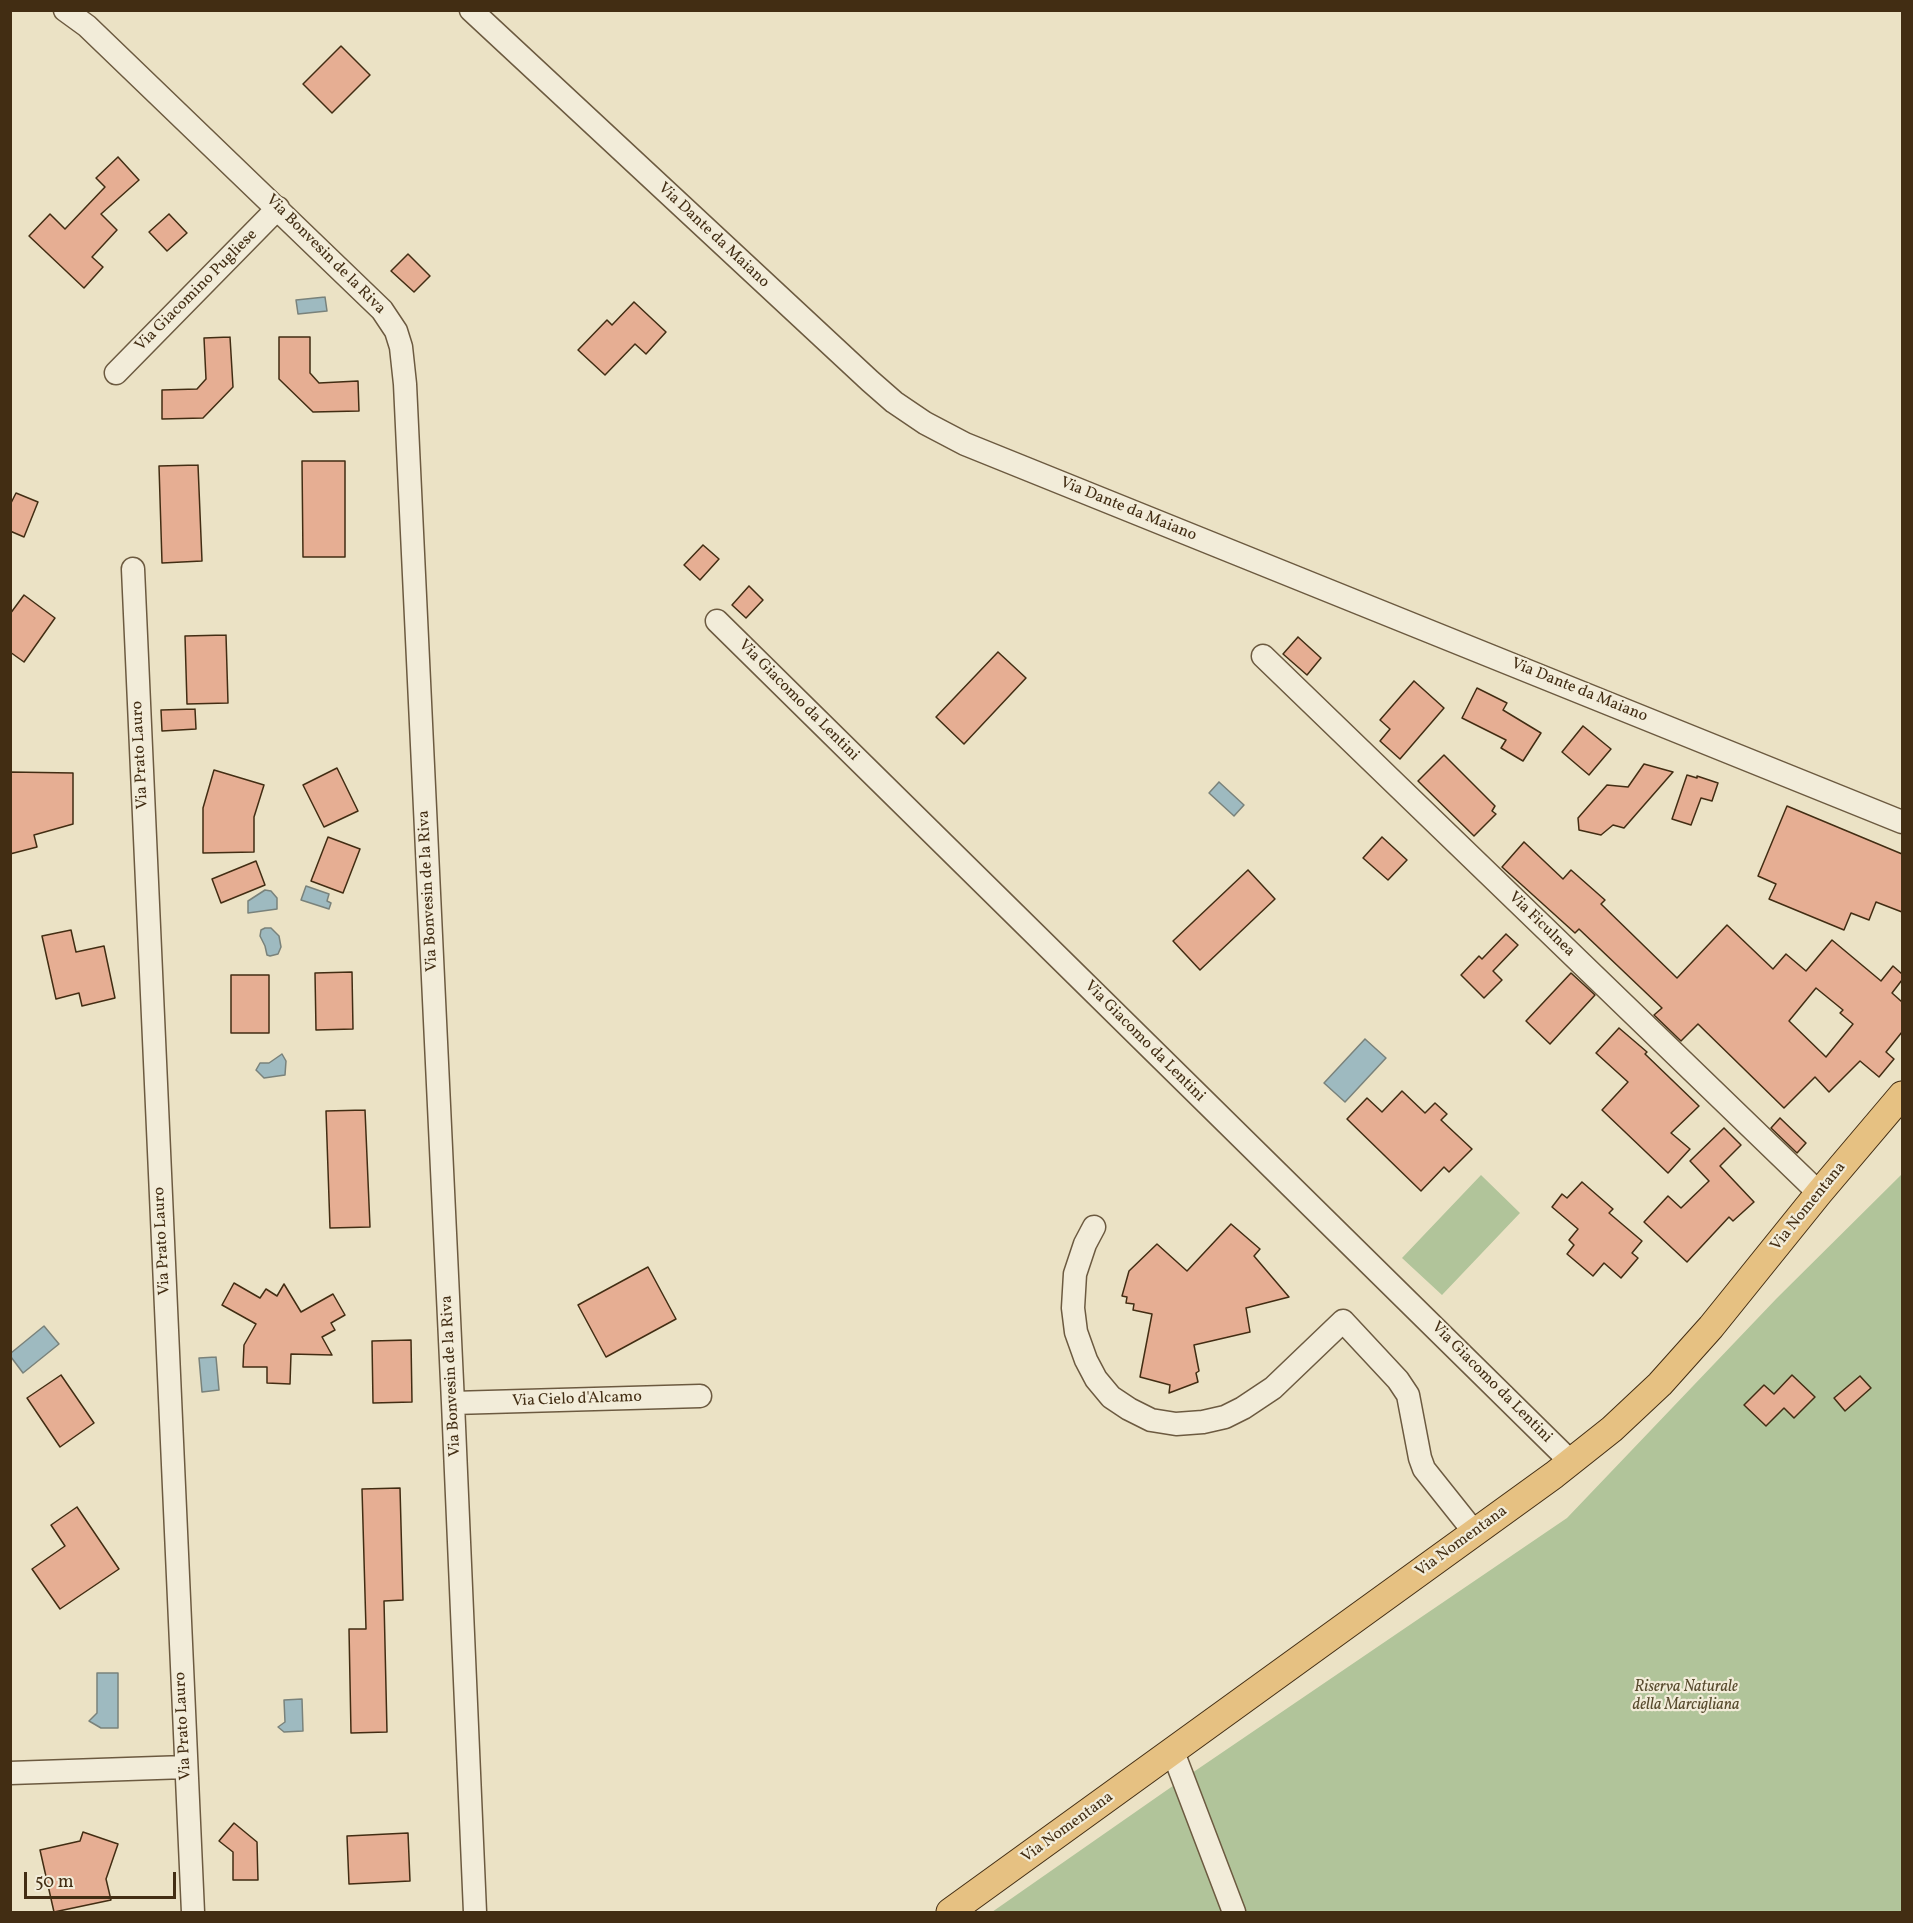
<!DOCTYPE html>
<style>
body{margin:0}
#map{position:relative;width:1913px;height:1923px;overflow:hidden;background:#ebe2c5;font-family:Vollkorn,serif}
canvas{display:block}
.frame{position:absolute;inset:0;border:12px solid #422d13;pointer-events:none}
.scale{position:absolute;left:24px;top:1872px;width:152px;height:27px;box-sizing:border-box;border:3px solid #422d13;border-top:0;padding-left:8px;font-size:18px;line-height:21px;white-space:nowrap;color:#422d13;-webkit-text-stroke:4px #f2ecd9;paint-order:stroke}
</style>
<div id="map">
<canvas width="1913" height="1923"></canvas>
<div class="frame"></div>
<div class="scale">50 m</div>
</div>
<script>
const ctx = document.querySelector('canvas').getContext('2d');
ctx.lineJoin = 'round';
function fill(path, color) {
  ctx.fillStyle = color;
  ctx.fill(path, 'evenodd');
}
function toPath(rows) {
  const path = new Path2D();
  for (const r of rows) {
    path.moveTo(r[0], r[1]);
    for (let i = 2; i < r.length; i += 2) path.lineTo(r[i], r[i + 1]);
  }
  return path;
}
function strokePath(path, color, width, dash) {
  ctx.strokeStyle = color;
  ctx.lineWidth = width;
  ctx.lineCap = dash ? 'butt' : 'round';
  ctx.setLineDash(dash || []);
  ctx.stroke(path);
}
function label(font, color, halo, rows, align = 'center') {
  ctx.font = font + ' Vollkorn,serif';
  ctx.lineWidth = 4.5;
  ctx.setLineDash([]);
  ctx.textBaseline = 'middle';
  ctx.strokeStyle = halo;
  ctx.fillStyle = color;
  for (const [text, x, y, turn = 0] of rows) {
    ctx.save();
    ctx.translate(x, y);
    ctx.rotate((+turn || 0) * Math.PI / 180);
    ctx.textAlign = isNaN(turn) ? turn : align;
    if (halo) ctx.strokeText(text, 0, 0);
    ctx.fillText(text, 0, 0);
    ctx.restore();
  }
}
fill(toPath([
 [1902,1174,1902,1912,992,1912,1167,1790,1567,1518,1777,1298],
 [1481,1175,1520,1213,1442,1295,1402,1258]
]), '#b1c49a');
const water = toPath([
 [325,297,327,311,298,314,296,300,325,297],
 [1219,782,1244,805,1234,816,1209,793,1219,782],
 [306,886,329,894,327,901,331,903,329,909,301,900,306,886],
 [265,890,271,891,277,898,277,909,248,913,248,901,265,890],
 [265,928,271,928,279,936,281,947,278,954,270,956,267,955,265,946,260,936,261,930,265,928],
 [1365,1039,1386,1058,1345,1102,1324,1083,1365,1039],
 [282,1054,286,1061,285,1075,264,1078,256,1070,260,1063,269,1063,282,1054],
 [44,1326,59,1344,23,1373,11,1357,11,1353,44,1326],
 [216,1357,219,1390,202,1392,199,1358,216,1357],
 [97,1673,118,1673,118,1728,101,1728,89,1721,97,1713,97,1673],
 [302,1699,303,1731,284,1732,278,1727,285,1722,284,1700,302,1699]
]);
fill(water, '#9ebac0');
strokePath(water, '#79827b', 1.5);
const building = toPath([
 [341,46,370,75,332,113,303,84,341,46],
 [118,157,139,180,101,214,117,230,92,257,103,267,84,288,29,236,50,214,65,229,105,187,96,178,118,157],
 [169,214,187,233,167,251,149,232,169,214],
 [408,254,430,276,414,292,391,271,408,254],
 [634,302,666,332,646,354,635,344,605,375,578,350,607,320,612,325,634,302],
 [230,337,233,387,203,418,162,419,162,390,197,389,206,379,204,338,230,337],
 [279,337,310,337,310,373,319,383,358,381,359,411,313,412,279,379,279,337],
 [302,461,345,461,345,557,303,557,302,461],
 [198,465,202,561,162,563,159,466,198,465],
 [16,493,38,502,24,537,10,531,10,505,16,493],
 [703,545,719,559,700,580,684,565,703,545],
 [749,586,763,600,746,618,732,605,749,586],
 [24,595,55,618,24,662,10,652,10,614,24,595],
 [226,635,228,703,187,704,185,636,226,635],
 [1298,637,1321,658,1307,675,1283,654,1298,637],
 [998,652,1026,678,964,744,936,717,998,652],
 [1414,681,1444,708,1400,759,1380,741,1390,729,1380,720,1414,681],
 [1477,688,1507,703,1503,710,1541,733,1523,761,1501,748,1506,740,1462,718,1477,688],
 [195,709,196,729,162,731,161,710,195,709],
 [1583,726,1611,749,1589,775,1562,752,1583,726],
 [1444,755,1495,806,1492,811,1496,814,1474,836,1418,781,1444,755],
 [1644,764,1673,772,1624,828,1613,825,1601,835,1579,830,1578,818,1607,785,1628,787,1644,764],
 [337,768,358,811,324,827,303,785,337,768],
 [214,770,264,785,254,817,254,852,203,853,203,808,214,770],
 [10,772,73,773,73,824,34,835,37,847,10,854,10,772],
 [1687,775,1697,778,1697,776,1718,783,1712,801,1701,798,1691,825,1672,819,1687,775],
 [1787,806,1902,854,1902,912,1876,902,1869,920,1851,913,1844,930,1769,899,1776,884,1758,876,1787,806],
 [328,837,360,849,343,893,311,881,328,837],
 [1382,837,1407,860,1388,880,1363,858,1382,837],
 [1524,842,1563,879,1571,870,1605,900,1601,904,1677,978,1727,925,1773,969,1786,954,1806,971,1832,940,1881,981,1893,966,1902,974,1902,980,1892,993,1902,1002,1902,1032,1886,1052,1894,1059,1879,1077,1860,1061,1829,1092,1815,1077,1784,1108,1698,1024,1681,1041,1654,1015,1662,1008,1579,929,1575,933,1502,867,1524,842],
 [1816,988,1843,1010,1840,1013,1853,1024,1826,1057,1789,1021,1816,988],
 [256,861,265,885,221,903,212,879,256,861],
 [1248,870,1275,899,1200,970,1173,941,1248,870],
 [71,930,76,952,104,946,115,998,82,1006,79,993,56,999,42,936,71,930],
 [1506,934,1518,945,1493,971,1502,980,1484,998,1461,975,1479,956,1482,959,1506,934],
 [352,972,353,1029,316,1030,315,973,352,972],
 [1571,973,1595,995,1550,1044,1526,1021,1571,973],
 [231,975,269,975,269,1033,231,1033,231,975],
 [1619,1028,1647,1052,1645,1054,1699,1106,1671,1133,1690,1149,1668,1173,1602,1110,1628,1082,1596,1053,1619,1028],
 [1402,1091,1425,1113,1435,1103,1447,1114,1441,1120,1472,1149,1449,1172,1444,1167,1421,1191,1347,1119,1367,1098,1382,1112,1402,1091],
 [365,1110,370,1227,330,1228,326,1111,365,1110],
 [1780,1118,1806,1143,1797,1153,1771,1128,1780,1118],
 [1724,1128,1741,1145,1720,1166,1754,1202,1733,1221,1729,1217,1687,1262,1644,1222,1668,1196,1681,1208,1709,1181,1690,1161,1724,1128],
 [1582,1182,1613,1209,1609,1213,1642,1241,1632,1253,1638,1258,1621,1278,1604,1263,1593,1276,1567,1254,1574,1245,1569,1240,1578,1229,1552,1207,1562,1194,1567,1198,1582,1182],
 [1231,1224,1260,1249,1254,1256,1289,1297,1246,1308,1250,1332,1194,1345,1199,1371,1196,1373,1198,1382,1169,1393,1170,1385,1140,1377,1152,1314,1133,1310,1134,1304,1126,1303,1127,1297,1122,1296,1129,1271,1157,1244,1187,1271,1231,1224],
 [648,1267,676,1319,606,1357,578,1305,648,1267],
 [234,1283,260,1298,266,1289,277,1296,284,1284,301,1312,333,1294,345,1315,331,1323,335,1330,322,1337,332,1355,291,1354,290,1384,267,1383,267,1367,243,1367,244,1345,256,1324,222,1305,234,1283],
 [411,1340,412,1402,373,1403,372,1341,411,1340],
 [61,1375,94,1423,60,1447,27,1398,61,1375],
 [1792,1375,1815,1397,1794,1418,1784,1408,1766,1426,1744,1405,1764,1385,1774,1394,1792,1375],
 [1860,1376,1871,1388,1845,1411,1834,1398,1860,1376],
 [400,1488,403,1600,384,1601,387,1732,351,1733,349,1629,366,1629,362,1489,400,1488],
 [77,1507,119,1569,60,1609,32,1569,65,1546,51,1525,77,1507],
 [234,1823,257,1842,258,1880,233,1880,233,1852,219,1841,234,1823],
 [83,1832,118,1844,106,1879,111,1900,54,1912,40,1850,80,1841,83,1832],
 [408,1833,410,1881,349,1884,347,1836,408,1833]
]);
fill(building, '#e6ae93');
strokePath(building, '#422d13', 1.5);
const minor = toPath([
 [65,10,87,26,382,310,396,331,401,347,405,384,453,1403,475,1912],
 [471,10,870,381,894,402,925,423,965,444,1902,822],
 [116,373,278,208],
 [133,569,193,1912],
 [717,621,1571,1462],
 [1263,656,1819,1193],
 [1094,1227,1085,1244,1075,1274,1073,1308,1076,1332,1086,1360,1096,1379,1111,1397,1129,1409,1151,1420,1176,1424,1203,1422,1225,1417,1243,1408,1273,1388,1343,1321,1398,1380,1408,1395,1420,1458,1424,1469,1475,1533],
 [453,1403,700,1396],
 [1173,1752,1234,1912],
 [10,1773,186,1767]
]);
const major = toPath([
 [950,1912,1554,1475,1612,1429,1660,1384,1711,1327,1819,1193,1902,1095]
]);
strokePath(minor, '#6c5a40', 25);
strokePath(major, '#422d13', 29);
strokePath(minor, '#f2ecd9', 22);
strokePath(major, '#e6c182', 27);
label('16px', '#422d13', '#f2ecd9', [
 ["Via Dante da Maiano",713,236,43],
 ["Via Bonvesin de la Riva",325,255,45],
 ["Via Giacomino Pugliese",197,291,-45],
 ["Via Dante da Maiano",1128,510,22],
 ["Via Dante da Maiano",1579,691,22],
 ["Via Giacomo da Lentini",798,701,45],
 ["Via Prato Lauro",141,755,-93],
 ["Via Bonvesin de la Riva",429,891,-93],
 ["Via Ficulnea",1541,925,44],
 ["Via Giacomo da Lentini",1144,1042,45],
 ["Via Nomentana",1809,1207,-51],
 ["Via Prato Lauro",163,1241,-93],
 ["Via Bonvesin de la Riva",452,1376,-93],
 ["Via Giacomo da Lentini",1491,1383,45],
 ["Via Cielo d'Alcamo",577,1400,-2],
 ["Via Nomentana",1462,1542,-36],
 ["Via Prato Lauro",184,1726,-93],
 ["Via Nomentana",1068,1828,-36]
]);
label('italic 16px', '#584b2e', '#f2ecd9', [
 ["Riserva Naturale",1686,1688],
 ["della Marcigliana",1686,1706]
]);
</script>
